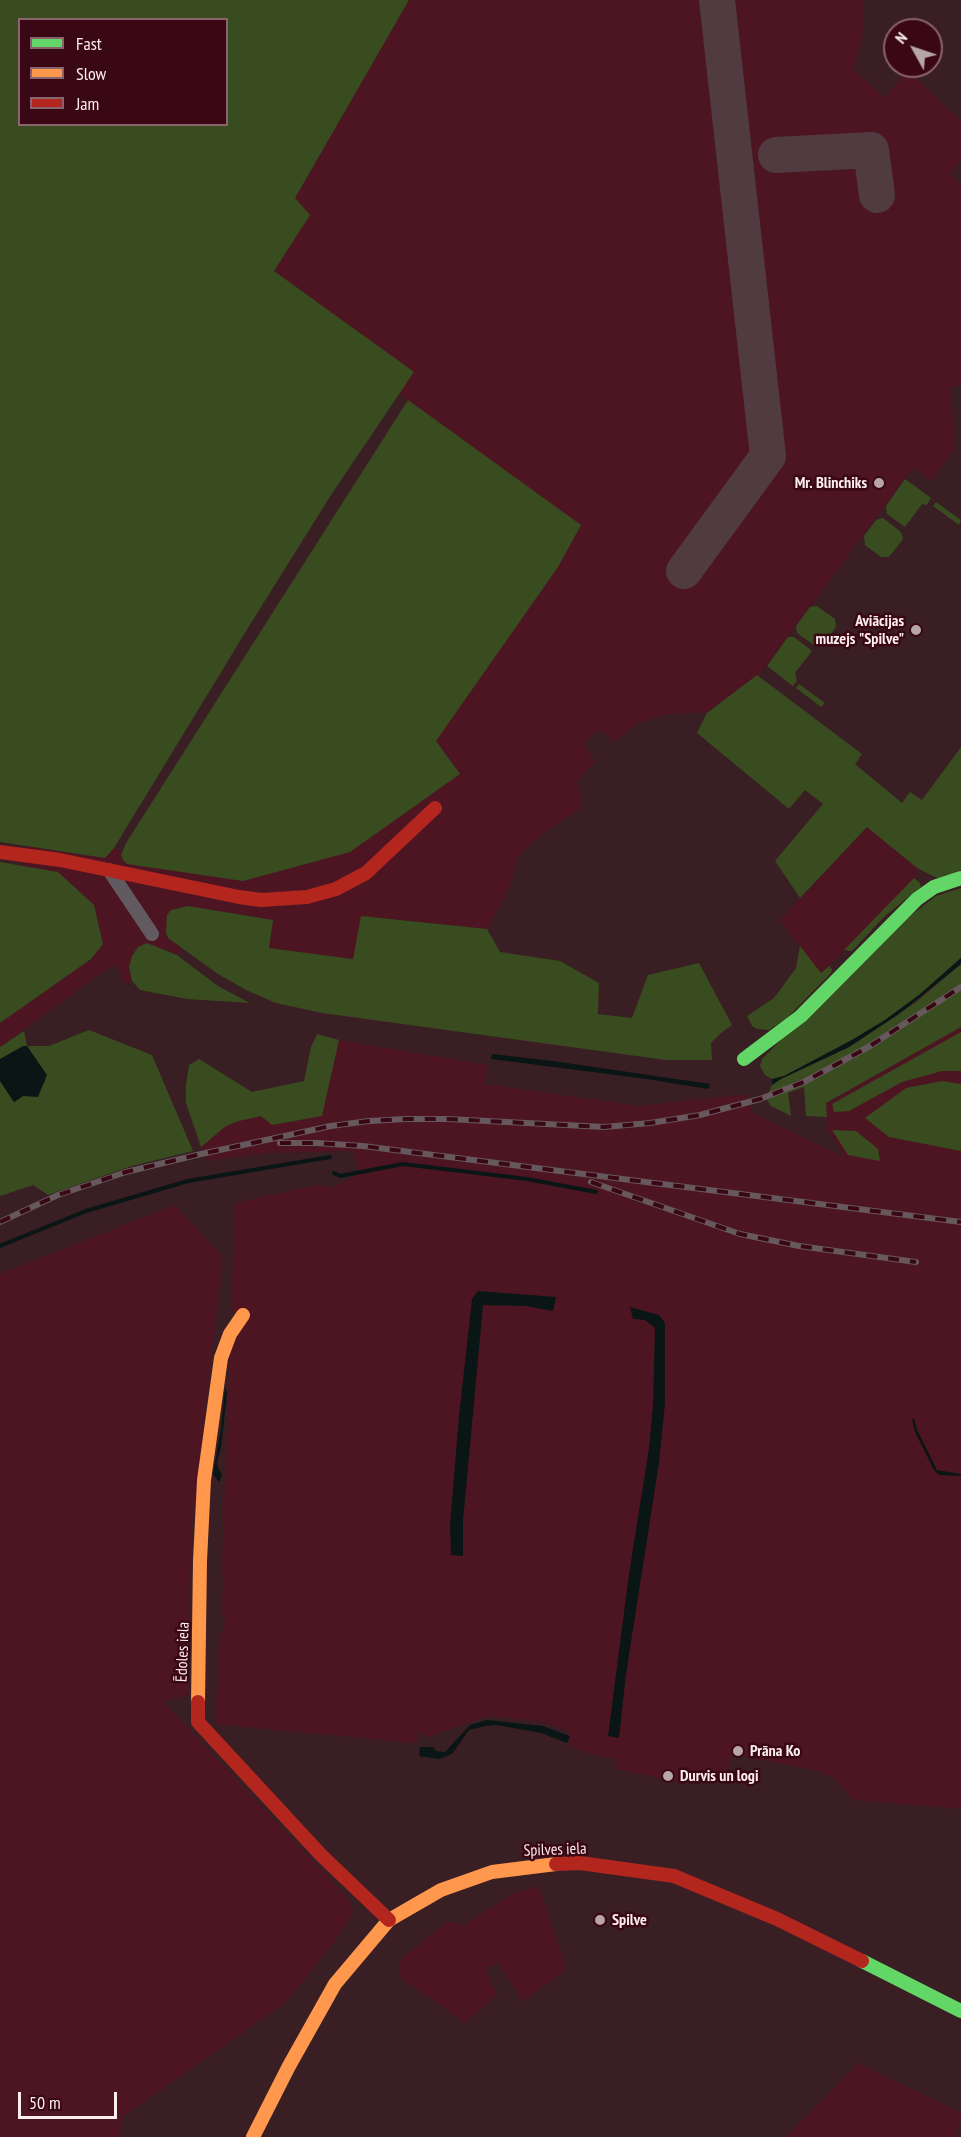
<!DOCTYPE html>
<meta charset="utf-8">
<style>
body{margin:0}
#map{position:relative;width:961px;height:2137px;overflow:hidden;background:#391e23;font-family:"PT Sans Narrow",sans-serif}
canvas{display:block}
.legend{position:absolute;left:18px;top:18px;width:210px;height:108px;box-sizing:border-box;background:#3a0714;border:2px solid #88636c;margin:0;padding:8px 10px;list-style:none;font-size:18px;color:#fceeef}
.legend li{display:flex;align-items:center;gap:12px;height:30px}
.legend b{width:30px;border:2px solid #88636c}
.north{position:absolute;left:883px;top:18px;width:60px;height:60px;box-sizing:border-box;background:#3a0714;border:2px solid #88636c;border-radius:50%;rotate:310deg;font-size:16px;font-weight:700;line-height:24px;text-align:center;color:#fceeef}
.north::after{content:'';display:block;margin:auto;width:21px;height:27px;background:#b8a5a8;clip-path:polygon(50% 0,100% 100%,50% 72%,0 100%)}
.scale{position:absolute;left:18px;top:2092px;width:99px;height:27px;box-sizing:border-box;border:3px solid #fceeef;border-top:0;padding-left:8px;font-size:18px;line-height:21px;white-space:nowrap;color:#fceeef;-webkit-text-stroke:4px #3a0714;paint-order:stroke}
</style>
<div id="map">
<canvas width="961" height="2137"></canvas>
<ul class="legend">
<li><b style="height:8px;background:#63d668"></b>Fast</li>
<li><b style="height:8px;background:#ff974d"></b>Slow</li>
<li><b style="height:8px;background:#b3261e"></b>Jam</li>
</ul>
<div class="north">N</div>
<div class="scale">50 m</div>
</div>
<script>
const ctx = document.querySelector('canvas').getContext('2d');
ctx.lineJoin = 'round';
function fill(path, color) {
  ctx.fillStyle = color;
  ctx.fill(path, 'evenodd');
}
function toPath(rows) {
  const path = new Path2D();
  for (const r of rows) {
    path.moveTo(r[0], r[1]);
    for (let i = 2; i < r.length; i += 2) path.lineTo(r[i], r[i + 1]);
  }
  return path;
}
function strokePath(path, color, width, dash) {
  ctx.strokeStyle = color;
  ctx.lineWidth = width;
  ctx.lineCap = dash ? 'butt' : 'round';
  ctx.setLineDash(dash || []);
  ctx.stroke(path);
}
function label(font, color, halo, rows, align = 'center') {
  ctx.font = font + ' "PT Sans Narrow",sans-serif';
  ctx.lineWidth = 5;
  ctx.setLineDash([]);
  ctx.textBaseline = 'middle';
  ctx.strokeStyle = halo;
  ctx.fillStyle = color;
  for (const [text, x, y, turn = 0] of rows) {
    ctx.save();
    ctx.translate(x, y);
    ctx.rotate((+turn || 0) * Math.PI / 180);
    ctx.textAlign = isNaN(turn) ? turn : align;
    if (halo) ctx.strokeText(text, 0, 0);
    ctx.fillText(text, 0, 0);
    ctx.restore();
  }
}
fill(toPath([
 [409,0,864,0,862,42,853,69,884,97,908,71,961,121,961,160,950,174,961,184,961,385,950,387,956,447,932,481,913,468,762,671,707,713,676,713,659,716,637,724,614,742,603,731,591,734,584,746,595,761,577,782,582,807,537,838,519,855,508,891,487,929,362,916,353,959,269,948,273,920,188,906,171,910,167,915,168,938,181,948,177,955,166,949,129,967,132,981,125,984,117,966,112,965,0,1047,0,1023,91,959,103,944,58,872,21,866,25,846,105,858,114,848,122,852,121,855,460,775,436,741,558,567,580,525,399,394,414,372,274,272,310,215,295,199],
 [867,827,917,868,916,875,911,882,821,974,780,920],
 [961,1027,961,1809,853,1800,836,1779,819,1771,731,1754,726,1782,686,1775,684,1783,616,1769,617,1759,591,1754,570,1746,569,1731,538,1721,488,1716,428,1737,418,1730,416,1743,215,1724,220,1633,224,1633,225,1615,221,1614,223,1584,222,1562,230,1350,243,1315,231,1313,235,1203,317,1185,332,1188,358,1175,353,1151,267,1153,207,1161,201,1147,226,1126,239,1121,261,1116,322,1116,339,1040,488,1065,484,1084,638,1106,748,1094,752,1113,844,1157,828,1130,825,1104],
 [175,1205,221,1255,221,1275,192,1527,187,1675,191,1694,163,1701,345,1895,354,1911,335,1941,285,2003,121,2118,120,2137,0,2137,0,1274],
 [538,1886,567,1969,549,1983,522,2001,499,1963,485,1968,497,1995,465,2023,401,1978,399,1961,447,1921,464,1925,510,1895],
 [858,2063,961,2113,961,2119,954,2137,786,2137]
]), '#4d1522');
fill(toPath([
 [0,0,409,0,295,198,310,215,274,271,414,372,331,495,251,623,114,848,105,858,0,842],
 [20,20,226,20,226,124,20,124],
 [408,400,581,525,558,567,436,741,460,774,350,852,243,881,127,864,123,860,121,855,126,843],
 [905,479,931,498,927,505,922,504,905,527,887,514,886,506],
 [936,502,961,520,959,525,933,506],
 [883,518,901,532,903,539,889,557,881,557,865,545,864,536,876,520],
 [817,606,835,619,836,627,823,645,815,646,797,633,796,626,810,607],
 [788,637,794,637,812,651,795,673,797,681,793,686,767,666],
 [757,675,862,754,855,764,902,803,910,792,922,800,961,747,961,870,939,879,917,868,867,827,800,898,775,861,823,804,805,790,789,809,697,733,707,713],
 [799,684,825,703,821,707,796,688],
 [0,862,58,872,94,905,103,944,91,959,0,1023],
 [914,878,920,883,921,887,885,916,852,951,844,950],
 [961,888,961,958,919,995,885,1020,852,1040,784,1076,772,1079,765,1075,760,1066,762,1059,883,937,936,896],
 [188,906,273,920,269,948,353,959,361,916,487,929,500,952,560,961,599,983,598,1014,632,1018,648,975,699,963,732,1025,721,1033,711,1043,712,1060,666,1060,322,1013,276,1003,246,990,218,974,168,938,166,933,167,915,171,910],
 [147,943,177,955,218,986,250,1003,187,999,140,990,132,981,129,967,132,956,138,947],
 [800,946,821,973,829,966,832,969,831,973,786,1019,769,1030,757,1029,752,1026,747,1016,774,998,796,968],
 [961,964,961,1027,826,1103,827,1117,806,1116,804,1087,788,1093,791,1116,771,1106,766,1098,772,1085,780,1079,849,1047,916,1002],
 [89,1030,152,1055,193,1151,132,1166,48,1195,33,1185,0,1196,0,1081,14,1102,23,1096,36,1095,45,1081,27,1046,0,1059,0,1047,24,1031,27,1046,49,1046],
 [961,1032,961,1071,942,1071,902,1082,849,1111,834,1112,832,1104],
 [317,1034,339,1040,322,1116,272,1125,261,1116,239,1121,226,1126,201,1147,186,1103,186,1085,189,1065,199,1059,252,1092,304,1081,311,1047],
 [942,1081,961,1084,961,1151,889,1137,865,1118,906,1088],
 [832,1130,856,1131,878,1149,880,1161,848,1155]
]), '#394c1f');
fill(toPath([
 [961,958,961,964,899,1014,849,1047,781,1079,772,1085,772,1079,784,1076,852,1040,885,1020,919,995],
 [23,1046,27,1046,47,1075,38,1097,23,1096,14,1102,0,1081,0,1059],
 [492,1054,553,1061,710,1084,708,1089,647,1079,491,1059],
 [478,1291,556,1297,553,1311,526,1306,483,1305,463,1521,463,1556,451,1555,450,1526,459,1416,472,1299],
 [630,1307,659,1315,665,1323,665,1403,659,1463,626,1674,619,1738,608,1736,629,1574,649,1448,653,1406,655,1328,645,1320,633,1319],
 [225,1388,227,1393,221,1448,217,1461,218,1468,222,1475,219,1482,213,1474,221,1429],
 [914,1418,917,1430,937,1470,961,1474,961,1476,939,1475,934,1470,915,1432,912,1420],
 [487,1720,543,1726,570,1736,567,1743,541,1733,497,1725,486,1726,469,1730,452,1754,439,1759,419,1756,420,1747,433,1747,436,1751,445,1752,470,1725]
]), '#091615');
strokePath(toPath([
 [334,1173,340,1176,403,1164,527,1179,596,1192],
 [0,1246,86,1211,188,1181,330,1157]
]), '#091615', 4);
strokePath(toPath([
 [776,155,871,150,877,195],
 [684,571,768,456,717,0]
]), '#503b40', 36);
strokePath(toPath([
 [109,870,152,934]
]), '#615a60', 14);
strokePath(toPath([
 [744,1059,801,1016,917,899,934,887,961,878],
 [862,1961,961,2011]
]), '#63d668', 14);
strokePath(toPath([
 [198,1702,200,1561,204,1480,221,1358,230,1334,243,1315],
 [253,2137,289,2066,335,1984,389,1920,441,1890,492,1872,556,1864]
]), '#ff974d', 14);
strokePath(toPath([
 [0,852,60,860,239,897,261,900,307,897,336,889,366,873,435,808],
 [198,1702,198,1722,321,1855,389,1920],
 [556,1864,580,1863,674,1876,777,1919,862,1961]
]), '#b3261e', 14);
const rail = toPath([
 [280,1143,317,1143,363,1146,961,1222],
 [591,1182,740,1234,799,1246,916,1262],
 [0,1222,58,1195,126,1172,201,1154,331,1126,369,1121,406,1119,448,1119,604,1127,650,1123,700,1115,760,1099,804,1082,870,1046,961,987]
]);
strokePath(rail, '#66585d', 6);
strokePath(rail, '#3a0714', 4, [11]);
for (const [x, y, r, color] of [
 [879,483,6,"#b8a5a8"],
 [916,630,6,"#b8a5a8"],
 [738,1751,6,"#b8a5a8"],
 [668,1776,6,"#b8a5a8"],
 [600,1920,6,"#b8a5a8"]
]) {
  const dot = new Path2D();
  dot.arc(x, y, r, 0, 2 * Math.PI);
  ctx.fillStyle = color;
  ctx.fill(dot);
  strokePath(dot, '#3a0714', 2);
}
label('bold 16px', '#fceeef', '#3a0714', [
 ["Mr. Blinchiks",867,483,"right"],
 ["Aviācijas",904,621,"right"],
 ["muzejs \"Spilve\"",904,639,"right"],
 ["Prāna Ko",750,1751],
 ["Durvis un logi",680,1776],
 ["Spilve",612,1920]
], 'left');
label('16px', '#fceeef', '#3a0714', [
 ["Ēdoles iela",183,1652,-88],
 ["Spilves iela",555,1850,-2]
]);
</script>
